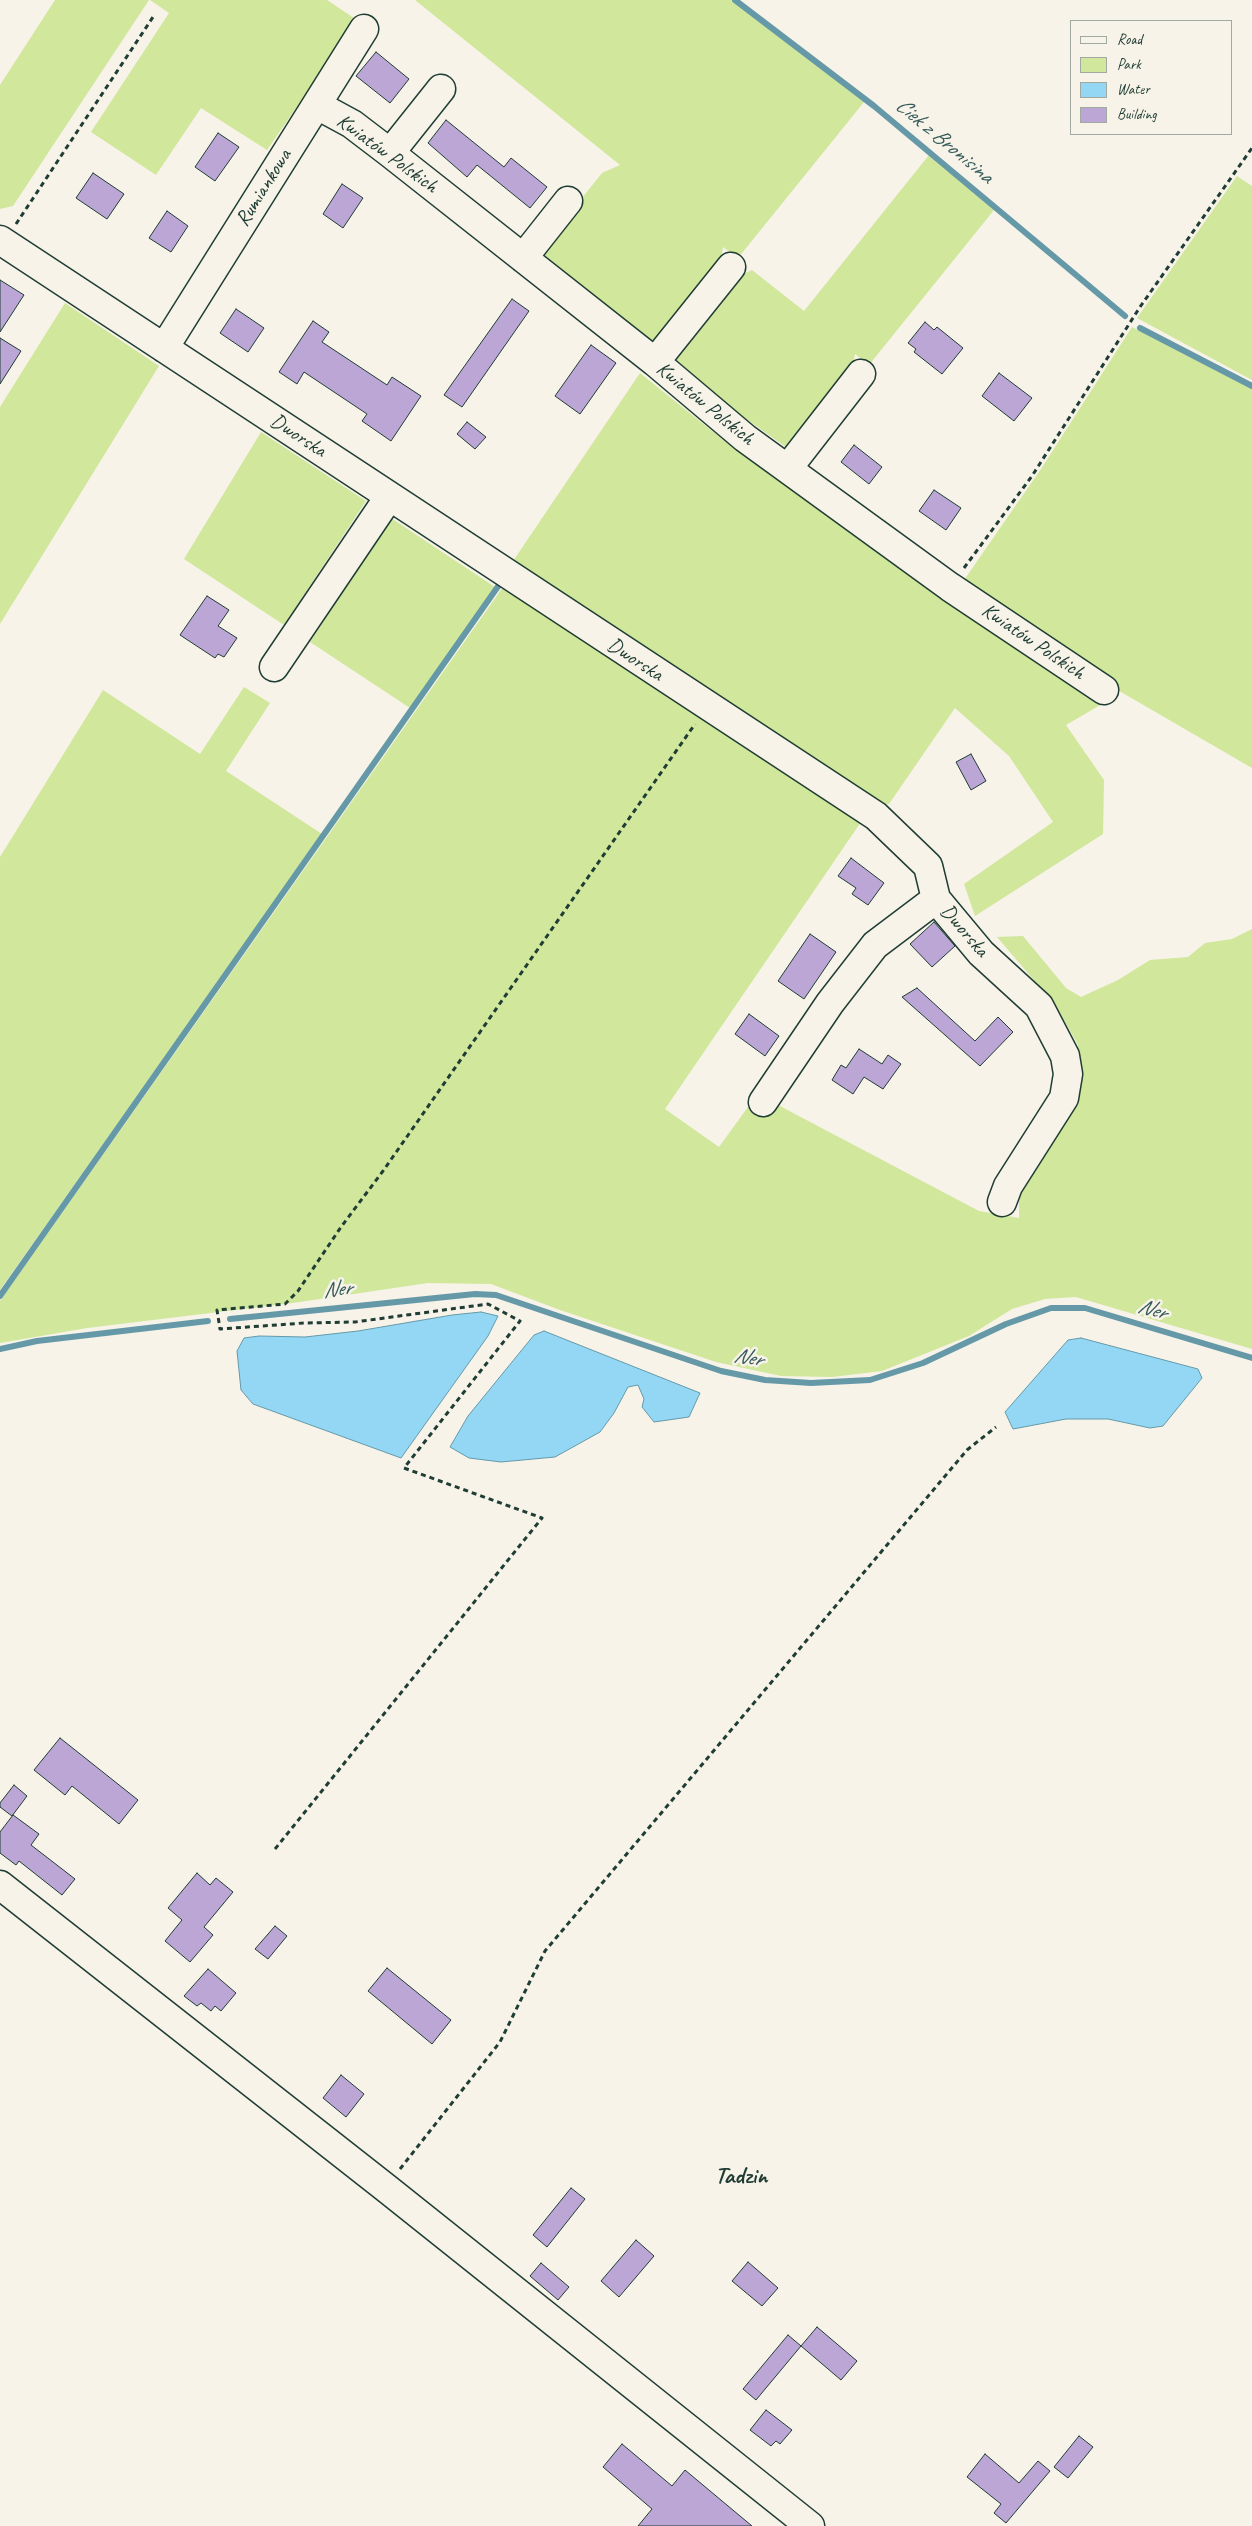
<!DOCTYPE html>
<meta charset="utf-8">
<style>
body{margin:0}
#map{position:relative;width:1252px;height:2526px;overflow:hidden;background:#f7f3e8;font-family:Caveat,sans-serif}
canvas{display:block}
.legend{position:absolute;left:1070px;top:20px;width:162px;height:115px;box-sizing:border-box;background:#f7f3e8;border:1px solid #a1aaa0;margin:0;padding:6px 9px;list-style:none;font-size:15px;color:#1f3d34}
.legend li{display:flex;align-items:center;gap:10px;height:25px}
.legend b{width:25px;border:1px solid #a1aaa0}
</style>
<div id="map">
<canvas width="1252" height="2526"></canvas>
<ul class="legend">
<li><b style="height:6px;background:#f7f3e8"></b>Road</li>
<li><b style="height:14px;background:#d0e79c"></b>Park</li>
<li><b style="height:14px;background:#93d7f5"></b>Water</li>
<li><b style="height:14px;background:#bba6d6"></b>Building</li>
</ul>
</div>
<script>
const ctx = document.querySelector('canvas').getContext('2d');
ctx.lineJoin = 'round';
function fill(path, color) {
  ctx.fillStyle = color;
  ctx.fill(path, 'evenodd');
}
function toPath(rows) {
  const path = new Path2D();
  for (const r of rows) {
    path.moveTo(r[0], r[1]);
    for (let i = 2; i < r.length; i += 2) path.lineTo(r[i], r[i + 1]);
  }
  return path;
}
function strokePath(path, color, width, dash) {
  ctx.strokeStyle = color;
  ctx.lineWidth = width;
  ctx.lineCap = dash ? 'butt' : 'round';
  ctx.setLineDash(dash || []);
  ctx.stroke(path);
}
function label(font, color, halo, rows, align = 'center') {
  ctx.font = font + ' Caveat,sans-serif';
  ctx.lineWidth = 5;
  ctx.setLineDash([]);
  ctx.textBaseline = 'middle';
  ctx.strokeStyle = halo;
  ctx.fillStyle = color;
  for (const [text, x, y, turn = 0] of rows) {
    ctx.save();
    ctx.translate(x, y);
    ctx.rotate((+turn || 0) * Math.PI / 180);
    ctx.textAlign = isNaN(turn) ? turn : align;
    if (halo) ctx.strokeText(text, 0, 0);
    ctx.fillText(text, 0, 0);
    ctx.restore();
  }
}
fill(toPath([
 [55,0,149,0,13,206,0,209,0,85],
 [150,0,327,0,357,20,267,150,201,108,156,175,91,132,169,13],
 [415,0,731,0,864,102,738,258,723,247,719,268,655,348,538,253,602,173,620,165],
 [929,155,994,210,869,365,855,354,851,373,790,450,728,406,670,359,733,279,752,270,804,311],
 [1237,176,1252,186,1252,380,1137,318],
 [65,303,159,366,0,624,0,407],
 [1132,327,1252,389,1252,768,1121,692,962,583,1041,469],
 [640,373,722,439,835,519,1107,701,1066,725,1104,780,1103,834,975,916,964,884,1053,822,1009,756,955,708,889,804,871,806,507,570],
 [261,432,366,501,284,625,184,559],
 [391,518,495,587,410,708,310,642],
 [503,587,863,819,665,1109,719,1147,748,1107,769,1114,778,1105,979,1211,1019,1218,1019,1195,1041,1155,1073,1111,1078,1045,1056,1006,997,937,1023,936,1066,988,1081,997,1118,980,1150,960,1188,957,1205,943,1232,939,1252,929,1252,1349,1076,1297,1045,1299,1012,1309,969,1336,882,1371,832,1377,781,1376,716,1362,560,1310,491,1284,428,1283,293,1303,87,1328,0,1343,0,1301],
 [244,687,270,703,226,771,322,834,0,1290,0,857,103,690,200,754]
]), '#d0e79c');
const water = toPath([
 [481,1312,498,1316,488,1336,401,1458,253,1404,241,1390,237,1351,244,1338,259,1336,305,1337,358,1331,452,1315,481,1312],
 [544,1331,700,1393,689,1417,654,1422,642,1407,644,1399,638,1385,628,1387,614,1413,600,1432,555,1457,501,1462,469,1458,450,1447,468,1416,534,1335,544,1331],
 [1081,1338,1198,1369,1202,1378,1163,1426,1150,1428,1108,1419,1066,1419,1013,1429,1005,1412,1068,1340,1081,1338]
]);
fill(water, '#93d7f5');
strokePath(water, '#6599a8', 1);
strokePath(toPath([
 [735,0,874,106,1125,316],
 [1140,328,1252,386],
 [0,1296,499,585],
 [230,1319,475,1294,496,1295,721,1371,765,1380,811,1383,870,1380,923,1363,1006,1324,1051,1308,1085,1308,1252,1358],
 [0,1349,37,1341,208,1321]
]), '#6599a8', 6);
const building = toPath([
 [376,52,409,79,390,103,356,76,376,52],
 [446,120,504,167,511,158,547,187,530,208,477,165,467,177,428,143,446,120],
 [218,133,239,147,215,181,195,167,218,133],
 [93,173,124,194,107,219,76,198,93,173],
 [342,184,363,198,343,228,323,214,342,184],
 [167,211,188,226,171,252,149,238,167,211],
 [0,280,24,295,0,332,0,280],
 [512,299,529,311,462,407,444,395,512,299],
 [236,309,264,328,248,352,220,333,236,309],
 [313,321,329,332,322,342,387,385,392,377,421,396,391,441,362,421,367,414,304,372,297,384,279,372,313,321],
 [925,322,934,330,937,327,963,348,942,374,914,352,916,349,908,343,925,322],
 [0,338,21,351,0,384,0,338],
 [591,345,616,363,580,414,555,396,591,345],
 [999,373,1032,398,1014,421,982,396,999,373],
 [467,422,486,437,475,449,457,434,467,422],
 [854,445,882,467,869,484,841,462,854,445],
 [934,490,961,508,946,530,919,511,934,490],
 [207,596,229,610,218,626,237,638,224,657,218,654,215,658,180,635,207,596],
 [971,754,986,781,971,790,956,762,971,754],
 [851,858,884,883,868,905,852,894,856,888,838,876,851,858],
 [934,922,955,946,932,967,910,944,934,922],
 [810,934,836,952,804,999,778,981,810,934],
 [917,988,975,1041,998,1017,1013,1032,980,1066,902,997,917,988],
 [749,1014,779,1036,765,1056,735,1034,749,1014],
 [859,1049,882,1064,888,1055,901,1064,883,1089,864,1077,853,1094,832,1080,841,1065,846,1068,859,1049],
 [60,1738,138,1800,119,1824,72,1786,65,1795,34,1770,60,1738],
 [14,1785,27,1796,12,1816,0,1807,0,1803,14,1785],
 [13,1815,39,1834,31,1845,75,1879,62,1895,19,1861,16,1865,0,1853,0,1832,13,1815],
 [197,1873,210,1885,216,1878,233,1892,204,1927,213,1935,190,1962,165,1941,182,1920,168,1908,197,1873],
 [275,1926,287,1936,268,1959,255,1949,275,1926],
 [387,1968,451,2020,432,2044,368,1991,387,1968],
 [208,1969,236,1993,221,2011,215,2006,211,2011,201,2003,197,2006,184,1996,208,1969],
 [341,2075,364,2094,346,2117,323,2098,341,2075],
 [571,2188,585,2199,547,2247,533,2235,571,2188],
 [636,2240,654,2256,619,2297,601,2281,636,2240],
 [748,2262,778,2288,762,2306,732,2281,748,2262],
 [541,2263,569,2287,558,2300,530,2276,541,2263],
 [817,2327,857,2361,841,2380,801,2346,817,2327],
 [788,2335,801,2346,756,2400,743,2389,788,2335],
 [766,2410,792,2430,780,2444,776,2441,771,2446,750,2430,766,2410],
 [1079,2436,1093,2447,1068,2478,1054,2467,1079,2436],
 [622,2444,672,2486,685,2470,752,2526,638,2526,652,2509,603,2467,622,2444],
 [985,2454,1019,2483,1038,2461,1050,2471,1006,2523,994,2513,1001,2504,967,2477,985,2454]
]);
fill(building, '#bba6d6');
strokePath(building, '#1f3d34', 1);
const minor = toPath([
 [317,105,352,124,390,153,655,362,745,438,950,587,1104,690],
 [390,153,441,89],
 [0,240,876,816,928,866,936,899,981,953,1039,1006,1065,1056,1068,1074,1064,1098,1008,1186,1002,1202],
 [523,258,568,201],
 [164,348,364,29],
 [655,362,731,267],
 [788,468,861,374],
 [274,667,389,497],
 [763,1102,830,1003,875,945,936,899],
 [0,1885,386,2188,810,2526]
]);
strokePath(minor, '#1f3d34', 31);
strokePath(toPath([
 [16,224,155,14],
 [964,568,1032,476,1140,307,1252,148],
 [275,1849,542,1518,404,1468,520,1321,488,1304,355,1322,304,1323,220,1329,217,1310,285,1304,298,1291,341,1227,383,1171,695,724],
 [400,2169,500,2042,545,1951,967,1450,996,1427]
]), '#1f3d34', 3, [5, 4]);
strokePath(minor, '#f7f3e8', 28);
label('21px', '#1f3d34', '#f7f3e8', [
 ["Kwiatów Polskich",387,154,36],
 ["Rumiankowa",264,188,-58],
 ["Kwiatów Polskich",705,404,39],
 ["Dworska",298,436,33],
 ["Kwiatów Polskich",1033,642,34],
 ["Dworska",635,660,33],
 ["Dworska",964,931,49]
]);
label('italic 22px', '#365c5b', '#f7f3e8', [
 ["Ciek z Bronisina",944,141,40],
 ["Ner",337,1290,-6],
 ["Ner",1152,1310,17],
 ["Ner",748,1358,11]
]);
label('bold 24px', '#1f3d34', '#f7f3e8', [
 ["Tadzin",741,2177]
]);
</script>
